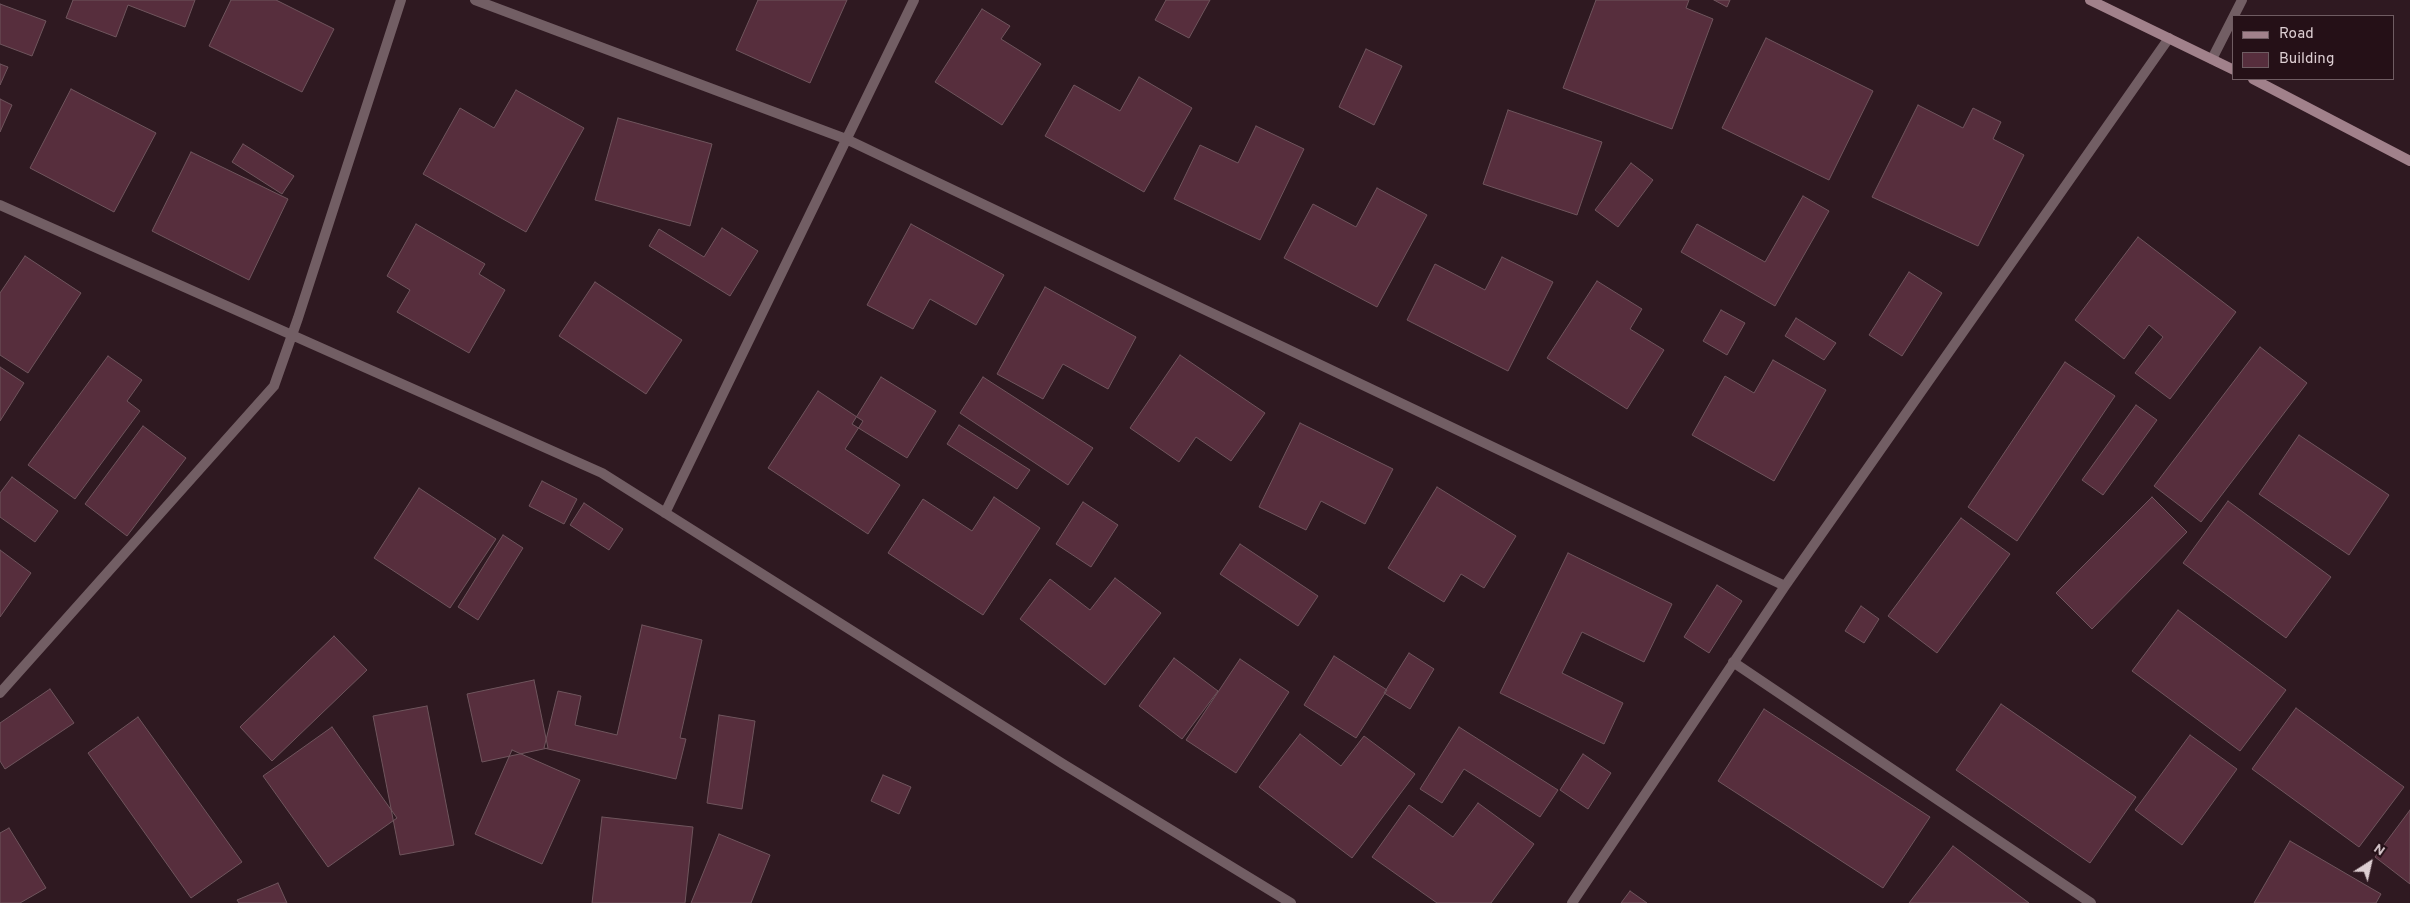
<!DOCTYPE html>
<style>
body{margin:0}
#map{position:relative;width:2410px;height:903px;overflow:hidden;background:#2f1921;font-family:Overpass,sans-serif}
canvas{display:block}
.legend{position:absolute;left:2232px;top:15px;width:162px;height:65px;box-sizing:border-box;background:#251017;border:1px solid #6f5c62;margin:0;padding:6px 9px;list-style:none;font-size:15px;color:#ddced2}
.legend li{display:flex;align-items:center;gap:10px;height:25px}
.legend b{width:25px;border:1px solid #6f5c62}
.north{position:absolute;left:2345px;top:838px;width:50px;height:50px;-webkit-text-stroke:4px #251017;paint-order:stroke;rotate:35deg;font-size:14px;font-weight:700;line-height:20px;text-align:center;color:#ddced2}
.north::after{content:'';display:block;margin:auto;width:18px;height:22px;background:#ddced2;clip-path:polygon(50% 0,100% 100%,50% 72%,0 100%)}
</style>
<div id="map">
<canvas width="2410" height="903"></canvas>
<ul class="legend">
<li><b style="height:6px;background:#a1818b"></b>Road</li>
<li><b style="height:14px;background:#572e3d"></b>Building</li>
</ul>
<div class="north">N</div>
</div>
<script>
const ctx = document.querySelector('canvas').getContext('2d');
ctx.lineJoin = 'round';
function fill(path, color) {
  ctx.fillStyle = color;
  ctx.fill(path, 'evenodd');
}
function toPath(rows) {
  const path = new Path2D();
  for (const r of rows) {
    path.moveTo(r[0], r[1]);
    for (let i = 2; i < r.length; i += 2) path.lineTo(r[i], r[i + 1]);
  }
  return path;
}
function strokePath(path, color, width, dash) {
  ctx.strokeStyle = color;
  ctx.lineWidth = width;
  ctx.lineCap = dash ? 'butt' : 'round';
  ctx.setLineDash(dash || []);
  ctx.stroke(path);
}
const building = toPath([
 [73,0,195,0,185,27,128,5,116,37,66,18,73,0],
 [231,0,276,0,334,29,302,92,209,46,231,0],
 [758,0,847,0,810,83,736,50,758,0],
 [1166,0,1210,0,1189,38,1155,20,1166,0],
 [1596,0,1689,0,1686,8,1713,19,1672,129,1563,88,1596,0],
 [1714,0,1730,0,1727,7,1714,0],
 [0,4,46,21,32,56,0,44,0,4],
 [982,9,1010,26,1001,39,1041,64,1002,125,935,82,982,9],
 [1766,38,1873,91,1829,180,1722,128,1766,38],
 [1366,49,1402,66,1374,125,1339,107,1366,49],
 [0,64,8,67,0,85,0,64],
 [1139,77,1192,108,1144,192,1045,136,1074,85,1120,111,1139,77],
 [71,89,156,133,114,212,30,168,71,89],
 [516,90,584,128,526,232,423,174,460,108,494,128,516,90],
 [0,99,12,105,0,132,0,99],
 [1918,105,1963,128,1973,108,2001,122,1993,139,2024,155,1978,246,1872,197,1918,105],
 [1508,110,1602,142,1577,215,1483,184,1508,110],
 [618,118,712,144,690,226,595,200,618,118],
 [1256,126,1304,149,1260,240,1174,199,1200,145,1238,163,1256,126],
 [243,144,294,176,282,194,232,162,243,144],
 [191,152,288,199,249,280,152,231,191,152],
 [1631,163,1653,180,1618,227,1595,210,1631,163],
 [1377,188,1427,215,1377,307,1284,258,1313,204,1356,227,1377,188],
 [1803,196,1829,211,1775,306,1681,252,1697,224,1765,262,1803,196],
 [416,224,485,264,479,274,505,290,469,353,397,312,410,290,387,276,416,224],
 [911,224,1004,275,976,325,930,299,913,329,867,305,911,224],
 [722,228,758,251,730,296,649,246,659,229,704,257,722,228],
 [2138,237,2236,312,2170,399,2135,373,2163,337,2149,325,2124,359,2075,320,2138,237],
 [25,256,81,293,28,373,0,355,0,293,25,256],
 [1502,257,1553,282,1508,371,1407,320,1435,264,1485,290,1502,257],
 [1909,272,1942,293,1902,356,1869,335,1909,272],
 [1597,281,1642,309,1630,329,1664,350,1627,409,1547,358,1597,281],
 [595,282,682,340,646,394,559,336,595,282],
 [1045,287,1136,337,1108,389,1063,364,1043,399,997,374,1045,287],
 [1721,310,1745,323,1727,355,1703,341,1721,310],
 [1796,318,1836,343,1824,360,1785,336,1796,318],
 [2260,347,2307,383,2201,522,2154,486,2260,347],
 [1180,355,1265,413,1231,461,1196,437,1179,462,1130,428,1180,355],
 [108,356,142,380,127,401,140,411,75,499,28,465,108,356],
 [1773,360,1826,390,1774,481,1692,435,1725,376,1754,393,1773,360],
 [2065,362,2115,396,2017,541,1968,507,2065,362],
 [0,367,24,383,0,421,0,367],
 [881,377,936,411,907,458,852,424,881,377],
 [983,377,1093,448,1068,485,960,413,983,377],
 [818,391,863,421,845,449,900,485,868,534,768,468,818,391],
 [2136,405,2157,420,2103,495,2082,480,2136,405],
 [1300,423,1393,469,1365,524,1321,501,1306,530,1259,507,1300,423],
 [959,425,1030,470,1017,489,947,444,959,425],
 [143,426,186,458,127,536,85,504,143,426],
 [2299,435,2389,495,2349,555,2259,494,2299,435],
 [12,477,58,511,35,542,0,517,0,493,12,477],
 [542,481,577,499,564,524,529,506,542,481],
 [1437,487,1516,536,1484,588,1461,574,1444,602,1388,568,1437,487],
 [419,488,496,539,450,608,374,558,419,488],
 [994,497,1040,528,983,615,888,553,923,499,972,531,994,497],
 [2152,497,2187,532,2092,629,2056,593,2152,497],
 [2228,501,2331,577,2286,638,2183,563,2228,501],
 [1083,502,1118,525,1091,567,1056,544,1083,502],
 [584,503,623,529,609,550,570,525,584,503],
 [1961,518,2010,554,1937,653,1888,616,1961,518],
 [503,535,523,548,478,620,458,607,503,535],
 [1240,544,1318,596,1298,626,1220,574,1240,544],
 [0,550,31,573,0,617,0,550],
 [1568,553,1672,604,1644,662,1582,632,1562,673,1623,703,1604,744,1500,693,1568,553],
 [1115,578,1161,613,1105,685,1020,619,1050,579,1090,610,1115,578],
 [1717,585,1742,601,1709,653,1684,637,1717,585],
 [1861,606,1879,619,1864,643,1845,631,1861,606],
 [2178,610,2286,690,2240,751,2132,671,2178,610],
 [642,625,702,640,680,738,686,739,676,779,544,748,558,691,581,696,575,725,617,735,642,625],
 [334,636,367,670,272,761,240,727,334,636],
 [1409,653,1434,669,1410,709,1384,693,1409,653],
 [1334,656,1387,690,1356,738,1304,705,1334,656],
 [1174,658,1218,691,1182,739,1139,706,1174,658],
 [1240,659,1289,692,1236,773,1186,740,1240,659],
 [534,680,548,748,482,762,467,694,534,680],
 [50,689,74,723,5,769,0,761,0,723,50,689],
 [2001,704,2136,797,2090,863,1956,770,2001,704],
 [427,706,454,845,400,855,373,716,427,706],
 [2296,708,2404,787,2359,847,2252,769,2296,708],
 [1764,709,1930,817,1883,888,1718,781,1764,709],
 [719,715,755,721,742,809,707,803,719,715],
 [138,717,242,862,191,898,88,753,138,717],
 [332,727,397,818,328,867,263,776,332,727],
 [1459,727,1558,790,1540,817,1464,769,1442,803,1420,789,1459,727],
 [1300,734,1341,766,1364,736,1415,774,1352,858,1259,787,1300,734],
 [2190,735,2237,769,2182,845,2135,810,2190,735],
 [512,750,580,780,542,864,475,834,512,750],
 [1583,754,1611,773,1588,809,1560,790,1583,754],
 [883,775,911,787,899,814,871,801,883,775],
 [1478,803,1534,844,1491,903,1437,903,1372,857,1409,805,1453,837,1478,803],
 [2410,810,2410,884,2375,857,2410,810],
 [602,817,693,827,685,903,592,903,602,817],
 [9,828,46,888,20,903,0,903,0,833,9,828],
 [719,834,770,855,751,903,691,903,719,834],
 [2290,841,2381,894,2376,903,2254,903,2290,841],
 [1953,846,2029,903,1909,903,1953,846],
 [278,883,287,903,239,903,237,900,278,883],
 [1630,891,1647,903,1621,903,1630,891]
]);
fill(building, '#572e3d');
strokePath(building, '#6f555d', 1);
strokePath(toPath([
 [475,0,846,139,1785,586],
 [2212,59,2242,0],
 [0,205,602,473,1063,764,1291,903],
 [665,513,914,0],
 [1733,662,2091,903],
 [0,693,274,386,298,318,401,0],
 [1572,903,1785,586,2169,38]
]), '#725e64', 10);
strokePath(toPath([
 [2090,0,2234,70],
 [2253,79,2410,161]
]), '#a1818b', 10);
</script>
